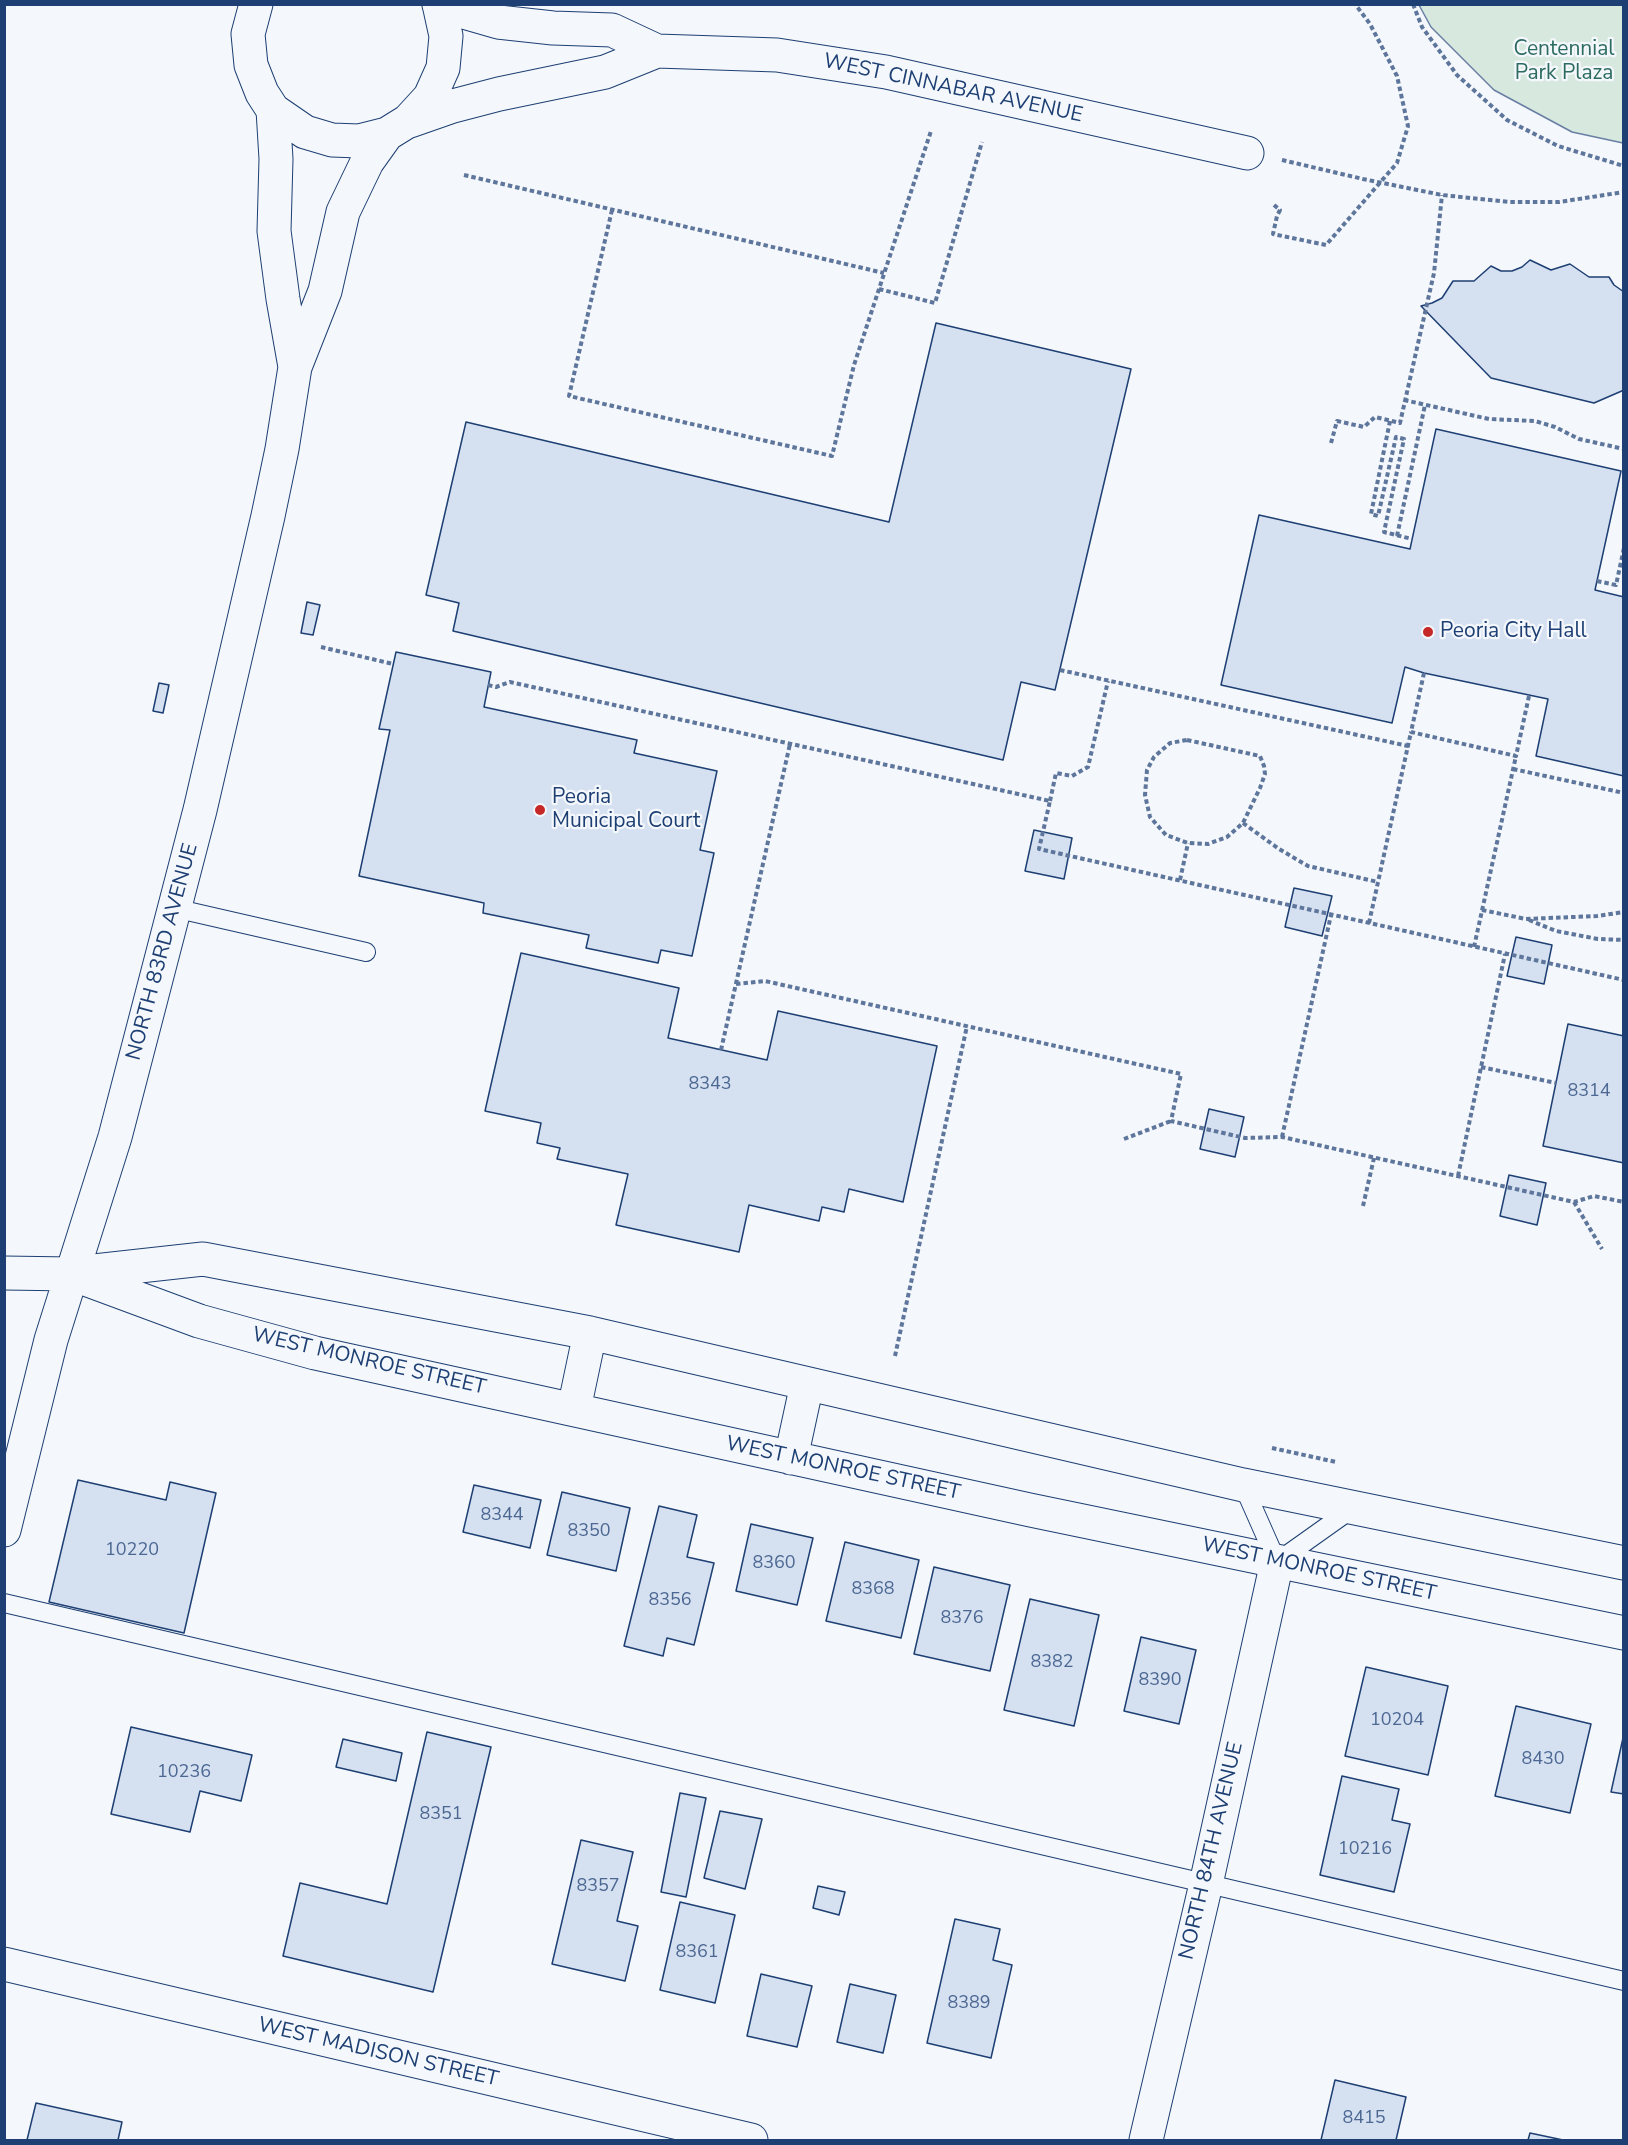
<!DOCTYPE html>
<style>
body{margin:0}
#map{position:relative;width:1628px;height:2145px;overflow:hidden;background:#f4f7fb;font-family:"Nunito Sans",sans-serif}
canvas{display:block}
.frame{position:absolute;inset:0;border:6px solid #1d3f73;pointer-events:none}
</style>
<div id="map">
<canvas width="1628" height="2145"></canvas>
<div class="frame"></div>
</div>
<script>
const ctx = document.querySelector('canvas').getContext('2d');
ctx.lineJoin = 'round';
function fill(path, color) {
  ctx.fillStyle = color;
  ctx.fill(path, 'evenodd');
}
function toPath(rows) {
  const path = new Path2D();
  for (const r of rows) {
    path.moveTo(r[0], r[1]);
    for (let i = 2; i < r.length; i += 2) path.lineTo(r[i], r[i + 1]);
  }
  return path;
}
function strokePath(path, color, width, dash) {
  ctx.strokeStyle = color;
  ctx.lineWidth = width;
  ctx.lineCap = dash ? 'butt' : 'round';
  ctx.setLineDash(dash || []);
  ctx.stroke(path);
}
function label(font, color, halo, rows, align = 'center') {
  ctx.font = font + ' "Nunito Sans",sans-serif';
  ctx.lineWidth = 4.5;
  ctx.setLineDash([]);
  ctx.textBaseline = 'middle';
  ctx.strokeStyle = halo;
  ctx.fillStyle = color;
  for (const [text, x, y, turn = 0] of rows) {
    ctx.save();
    ctx.translate(x, y);
    ctx.rotate((+turn || 0) * Math.PI / 180);
    ctx.textAlign = isNaN(turn) ? turn : align;
    if (halo) ctx.strokeText(text, 0, 0);
    ctx.fillText(text, 0, 0);
    ctx.restore();
  }
}
const green = toPath([
 [1419,5,1623,5,1623,143,1572,132,1494,90,1431,27,1419,5]
]);
fill(green, '#d7e8df');
strokePath(green, '#687fa3', 1.5);
const building = toPath([
 [1530,260,1551,270,1570,264,1589,277,1609,277,1614,285,1624,292,1624,390,1594,403,1491,378,1421,306,1432,303,1442,298,1453,281,1474,281,1491,266,1501,271,1512,271,1522,267,1530,260],
 [936,323,1131,369,1055,690,1021,682,1003,760,453,631,459,603,426,595,466,422,889,522,936,323],
 [1436,429,1621,471,1595,590,1624,597,1624,776,1536,756,1548,699,1424,673,1405,667,1392,723,1221,685,1259,515,1410,549,1436,429],
 [307,602,320,605,313,635,301,633,307,602],
 [396,652,491,672,484,707,637,740,634,753,717,771,700,850,714,853,692,956,661,950,658,963,586,948,589,935,483,913,484,903,359,876,390,730,379,729,396,652],
 [159,683,169,685,163,713,153,711,159,683],
 [1034,830,1072,838,1064,879,1025,871,1034,830],
 [1294,888,1332,896,1322,936,1285,927,1294,888],
 [1516,937,1552,945,1544,984,1507,976,1516,937],
 [521,953,679,988,668,1038,767,1060,778,1011,937,1046,903,1202,849,1189,844,1212,822,1207,819,1221,749,1205,739,1252,616,1225,628,1174,557,1159,560,1148,537,1143,541,1123,485,1111,521,953],
 [1568,1024,1624,1036,1624,1163,1543,1146,1568,1024],
 [1209,1109,1244,1117,1235,1157,1200,1149,1209,1109],
 [1509,1175,1546,1183,1537,1225,1500,1216,1509,1175],
 [78,1480,166,1500,170,1482,216,1493,184,1633,49,1602,78,1480],
 [474,1485,541,1500,530,1548,463,1532,474,1485],
 [562,1492,630,1508,616,1571,547,1555,562,1492],
 [659,1506,697,1515,687,1557,714,1563,694,1645,667,1638,663,1656,624,1646,659,1506],
 [751,1524,813,1538,797,1605,736,1591,751,1524],
 [845,1542,919,1560,901,1638,826,1621,845,1542],
 [934,1567,1010,1585,990,1671,914,1654,934,1567],
 [1030,1599,1099,1615,1074,1726,1004,1710,1030,1599],
 [1141,1637,1196,1650,1179,1724,1124,1711,1141,1637],
 [1366,1667,1448,1686,1428,1775,1345,1756,1366,1667],
 [1516,1706,1591,1724,1570,1813,1495,1796,1516,1706],
 [131,1727,252,1755,241,1801,200,1791,190,1832,111,1814,131,1727],
 [427,1732,491,1747,433,1992,283,1956,300,1883,387,1904,427,1732],
 [1623,1738,1624,1738,1624,1794,1611,1792,1623,1738],
 [343,1739,402,1753,396,1781,336,1767,343,1739],
 [1342,1776,1399,1789,1392,1820,1410,1824,1394,1892,1320,1875,1342,1776],
 [680,1793,706,1798,686,1897,661,1892,680,1793],
 [720,1811,762,1819,745,1889,704,1878,720,1811],
 [581,1840,633,1852,617,1921,638,1926,625,1981,552,1964,581,1840],
 [818,1886,845,1892,839,1915,813,1908,818,1886],
 [680,1902,735,1915,715,2003,660,1990,680,1902],
 [955,1919,1000,1929,993,1960,1012,1965,991,2058,927,2043,955,1919],
 [761,1974,812,1986,797,2047,747,2036,761,1974],
 [850,1984,896,1995,883,2053,837,2042,850,1984],
 [1335,2080,1406,2097,1396,2140,1321,2140,1335,2080],
 [36,2103,122,2122,118,2140,27,2140,36,2103],
 [1530,2133,1563,2140,1528,2140,1530,2133]
]);
fill(building, '#d5e0f0');
strokePath(building, '#1d3f73', 1.5);
const service = toPath([
 [174,908,366,952],
 [1243,1485,1277,1562,1353,1508],
 [4,1603,1624,1981]
]);
const minor = toPath([
 [256,4,248,34,251,65,262,93,273,110,305,132,332,140,359,141,387,134,408,121,430,97,443,68,446,36,439,4],
 [439,5,498,22,553,28,612,30,657,51,777,55,886,72,1247,153],
 [273,110,276,159,274,231,283,299,295,367],
 [410,121,453,106,499,94,605,72,657,51],
 [4,1273,72,1274],
 [4,1530,51,1340,115,1137,200,810,268,516,282,449,295,367,325,291,343,212,367,162,387,134],
 [4,1964,751,2140],
 [1146,2140,1206,1884,1277,1562]
]);
const tertiary = toPath([
 [76,1273,203,1259,590,1333,1243,1485,1624,1563],
 [72,1274,199,1321,315,1353,1030,1510,1624,1633],
 [574,1409,590,1333],
 [791,1458,807,1384]
]);
strokePath(service, '#1d3f73', 20);
strokePath(minor, '#1d3f73', 35);
strokePath(tertiary, '#1d3f73', 35);
strokePath(toPath([
 [1413,4,1422,27,1457,75,1507,120,1558,146,1624,166],
 [866,5,866,4],
 [1282,160,1363,179,1442,195,1510,202,1559,202,1624,192],
 [464,175,884,273],
 [1274,205,1280,210,1277,216,1273,234,1326,245,1397,163,1408,126,1397,76,1370,24,1355,4],
 [612,210,569,396,832,456,854,365,931,131],
 [879,289,935,303,982,142],
 [1404,400,1489,419,1535,421,1555,427,1579,439,1624,449],
 [1390,421,1371,514,1378,516,1396,437,1404,439,1384,532,1412,539],
 [1331,443,1337,421,1364,427,1375,417,1400,423,1434,273,1442,195],
 [1397,536,1425,405],
 [1597,581,1616,585,1624,548],
 [321,647,393,664],
 [1060,670,1408,746],
 [1424,673,1411,732,1516,756,1529,696],
 [488,685,496,687,510,682,1050,801,1039,849,1624,980],
 [1187,740,1260,756,1264,766,1265,774,1260,788,1243,823,1227,837,1208,844,1188,843,1166,835,1150,817,1145,795,1147,770,1154,757,1170,743,1187,740],
 [1513,769,1624,793],
 [1050,801,1056,773,1072,776,1088,767,1108,681],
 [1243,823,1279,849,1308,866,1378,882],
 [1180,880,1188,843],
 [1482,910,1526,919,1597,916,1624,912],
 [1529,920,1556,931,1598,939,1624,940],
 [1369,923,1411,732],
 [1474,947,1516,756],
 [736,984,765,981,1181,1074,1171,1121,1245,1138,1282,1137,1574,1202,1594,1196,1624,1202],
 [721,1050,790,744],
 [1481,1067,1556,1083],
 [1282,1137,1331,915],
 [1124,1139,1171,1121],
 [1458,1176,1505,954],
 [1574,1202,1602,1249],
 [1363,1206,1374,1158],
 [895,1356,967,1026],
 [1272,1448,1336,1462]
]), '#5e769c', 4, [4.5, 3]);
strokePath(service, '#f4f7fb', 18);
strokePath(minor, '#f4f7fb', 33);
strokePath(tertiary, '#f4f7fb', 33);
for (const [x, y, r, color] of [
 [1428,632,6,"#c62828"],
 [540,810,6,"#c62828"]
]) {
  const dot = new Path2D();
  dot.arc(x, y, r, 0, 2 * Math.PI);
  ctx.fillStyle = color;
  ctx.fill(dot);
  strokePath(dot, '#f4f7fb', 2);
}
label('18px', '#4b6792', null, [
 ["8343",710,1085],
 ["8314",1589,1092],
 ["8344",502,1516],
 ["8350",589,1532],
 ["10220",132,1551],
 ["8360",774,1564],
 ["8368",873,1590],
 ["8356",670,1601],
 ["8376",962,1619],
 ["8382",1052,1663],
 ["8390",1160,1681],
 ["10204",1397,1721],
 ["8430",1543,1760],
 ["10236",184,1773],
 ["8351",441,1815],
 ["10216",1365,1850],
 ["8357",598,1887],
 ["8361",697,1953],
 ["8389",969,2004],
 ["8415",1364,2119]
]);
label('21px', '#2c6c60', '#f4f7fb', [
 ["Centennial",1564,50],
 ["Park Plaza",1564,74]
]);
label('21px', '#1d3f73', '#f4f7fb', [
 ["WEST CINNABAR AVENUE",953,89,12],
 ["NORTH 83RD AVENUE",163,952,-75],
 ["WEST MONROE STREET",369,1362,13],
 ["WEST MONROE STREET",843,1469,12],
 ["WEST MONROE STREET",1319,1570,12],
 ["NORTH 84TH AVENUE",1212,1851,-77],
 ["WEST MADISON STREET",378,2053,13]
]);
label('21px', '#1d3f73', '#f4f7fb', [
 ["Peoria City Hall",1440,632],
 ["Peoria",552,798],
 ["Municipal Court",552,822]
], 'left');
</script>
